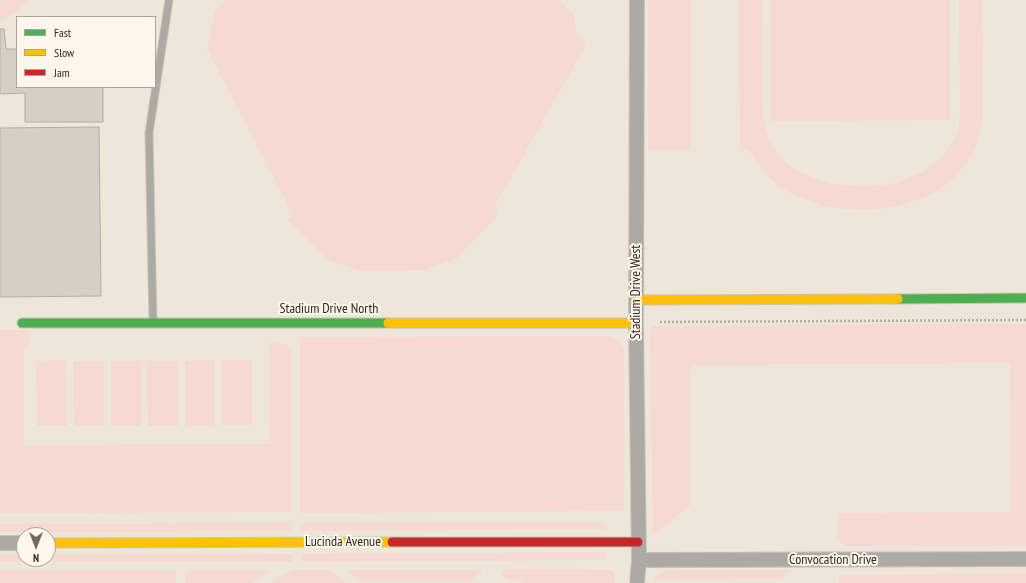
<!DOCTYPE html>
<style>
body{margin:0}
#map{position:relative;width:1026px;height:583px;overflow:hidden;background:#eee6d9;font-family:"PT Sans Narrow",sans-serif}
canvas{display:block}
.legend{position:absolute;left:16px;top:16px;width:140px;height:72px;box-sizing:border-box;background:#fdf7ed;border:1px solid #aaa49a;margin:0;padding:5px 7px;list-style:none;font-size:12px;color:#2d271e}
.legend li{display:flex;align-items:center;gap:8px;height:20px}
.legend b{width:20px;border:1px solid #aaa49a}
.north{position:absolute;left:16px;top:527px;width:40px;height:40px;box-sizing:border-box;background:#fdf7ed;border:1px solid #aaa49a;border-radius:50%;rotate:180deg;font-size:11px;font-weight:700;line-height:16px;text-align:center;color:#2d271e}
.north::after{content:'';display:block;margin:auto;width:14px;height:18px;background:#716a5f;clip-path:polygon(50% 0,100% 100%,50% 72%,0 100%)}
</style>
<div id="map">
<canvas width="1026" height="583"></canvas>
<ul class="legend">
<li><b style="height:5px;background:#4caf50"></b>Fast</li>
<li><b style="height:5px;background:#ffc107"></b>Slow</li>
<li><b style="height:5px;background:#c62828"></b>Jam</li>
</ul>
<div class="north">N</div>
</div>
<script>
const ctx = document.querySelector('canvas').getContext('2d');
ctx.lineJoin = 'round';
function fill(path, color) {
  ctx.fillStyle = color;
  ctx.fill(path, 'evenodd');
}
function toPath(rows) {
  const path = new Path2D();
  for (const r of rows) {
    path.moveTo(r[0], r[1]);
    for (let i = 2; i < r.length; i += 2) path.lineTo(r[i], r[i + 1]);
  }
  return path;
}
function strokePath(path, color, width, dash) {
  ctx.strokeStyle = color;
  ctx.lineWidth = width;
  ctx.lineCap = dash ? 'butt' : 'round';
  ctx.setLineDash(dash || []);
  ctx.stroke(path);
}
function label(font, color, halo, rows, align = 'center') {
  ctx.font = font + ' "PT Sans Narrow",sans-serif';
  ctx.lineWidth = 4;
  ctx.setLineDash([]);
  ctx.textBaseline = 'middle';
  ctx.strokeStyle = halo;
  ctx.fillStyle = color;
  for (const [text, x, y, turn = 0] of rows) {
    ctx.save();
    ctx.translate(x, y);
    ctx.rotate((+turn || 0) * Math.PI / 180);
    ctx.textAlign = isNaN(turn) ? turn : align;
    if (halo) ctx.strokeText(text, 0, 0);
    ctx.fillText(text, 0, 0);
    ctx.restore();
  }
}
fill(toPath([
 [0,0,28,0,18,10,0,21],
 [226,0,559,0,574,15,577,34,587,43,495,205,498,215,456,259,423,270,362,271,329,261,287,219,293,214,207,49,215,11],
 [648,0,691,0,691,150,648,149],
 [739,0,762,0,763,116,767,134,774,149,779,155,791,167,808,176,832,184,866,187,897,183,923,172,939,160,952,144,958,131,960,113,959,0,982,0,983,120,978,141,972,154,964,166,949,183,930,195,898,206,873,210,856,210,828,207,794,195,777,185,764,172,748,149,740,149],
 [771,0,950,0,950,120,771,121],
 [1026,324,1026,546,846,546,841,543,838,538,838,513,1011,512,1010,363,692,365,690,372,690,505,653,535,650,336,652,326],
 [0,330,31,330,30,343,24,349,24,445,270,444,269,343,288,344,290,347,291,352,291,512,0,513],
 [610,336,618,341,622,347,624,352,624,511,300,513,300,337],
 [66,360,67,426,37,426,36,361],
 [215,360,215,426,185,426,185,361],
 [222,360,252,360,252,425,222,425],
 [73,361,104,361,104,426,74,426],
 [111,361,141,361,141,426,111,426],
 [147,361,178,361,178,426,148,426],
 [292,523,292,531,0,532,0,524],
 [301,523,605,523,605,529,301,531],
 [606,552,606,557,603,560,304,562,301,560,301,554],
 [292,554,292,562,0,562,0,555,24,555,24,559,48,559,48,555],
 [509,569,610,570,614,572,615,583,526,583,506,578,502,575,503,571],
 [264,570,267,571,267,573,250,583,185,583,185,574,186,572,188,571],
 [294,570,330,570,346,583,272,583,274,580],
 [349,570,482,570,481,573,468,581,362,581,348,573],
 [679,570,792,570,782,578,775,579,653,580,658,574,667,571],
 [0,571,174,571,176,573,176,583,0,583],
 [1026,573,1026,583,839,583,839,578,840,575]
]), '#f6d9d0');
const building = toPath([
 [0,29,4,29,6,49,17,49,17,87,103,87,103,122,25,122,25,93,0,94,0,29],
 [99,127,101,296,0,297,0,128,99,127]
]);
fill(building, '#d7cec5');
strokePath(building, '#b4aca3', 1);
const lane = toPath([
 [153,322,149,133,169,0]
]);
const street = toPath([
 [637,0,636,323,639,560,637,583],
 [0,543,24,543],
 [639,560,1026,559]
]);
const fast = toPath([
 [898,299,1026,298],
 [22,323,388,323]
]);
const slow = toPath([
 [636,300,898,299],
 [388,323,636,323],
 [48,543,392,542]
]);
const jam = toPath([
 [392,542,638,542]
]);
strokePath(lane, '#cac3b9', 9);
strokePath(street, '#cac3b9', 16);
strokePath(fast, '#cac3b9', 11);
strokePath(slow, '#cac3b9', 11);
strokePath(jam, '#cac3b9', 11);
strokePath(toPath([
 [660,322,1026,320]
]), '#b1ada7', 2.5, [2, 2]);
strokePath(lane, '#adaaa5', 7);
strokePath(street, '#adaaa5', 14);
strokePath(fast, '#4caf50', 9);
strokePath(slow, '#ffc107', 9);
strokePath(jam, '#c62828', 9);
label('14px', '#2d271e', '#fdf7ed', [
 ["Stadium Drive West",636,292,-90],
 ["Stadium Drive North",329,309],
 ["Lucinda Avenue",343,542],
 ["Convocation Drive",833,560]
]);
</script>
